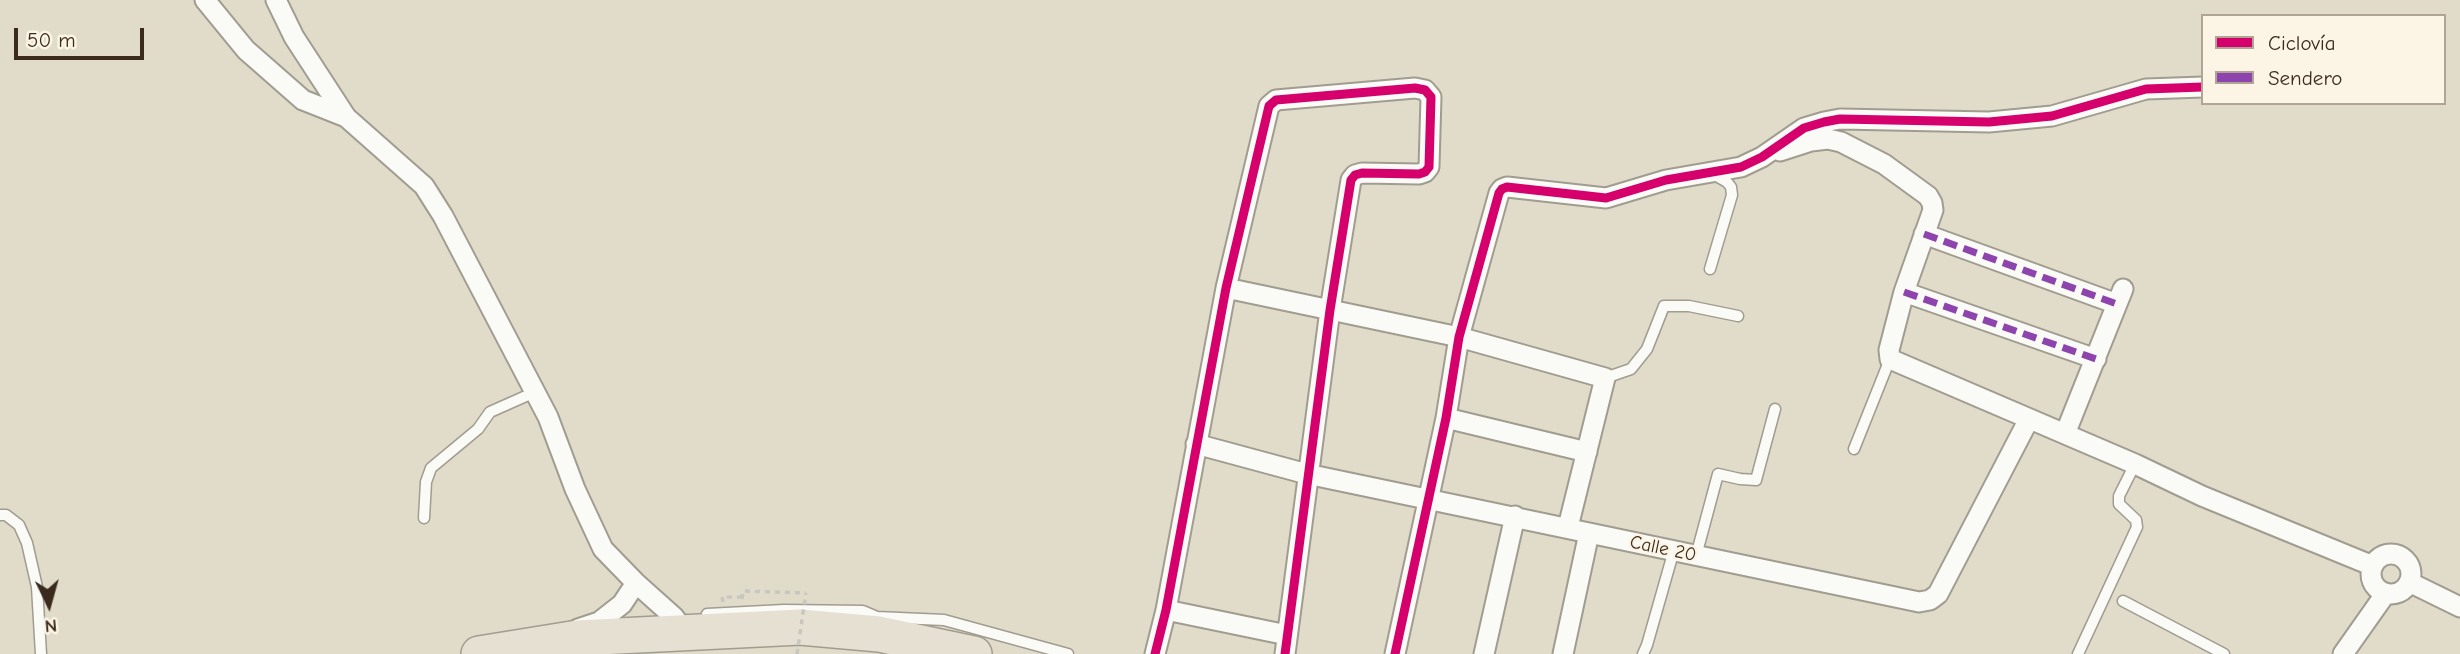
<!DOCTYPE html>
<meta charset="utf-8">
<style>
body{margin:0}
#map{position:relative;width:2460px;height:654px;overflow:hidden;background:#e0dcc9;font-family:"Comic Neue",sans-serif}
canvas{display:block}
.legend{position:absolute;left:2201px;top:14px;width:245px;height:91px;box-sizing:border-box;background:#fcf5e5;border:2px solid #afa495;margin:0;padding:9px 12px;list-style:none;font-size:21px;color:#3b2a1e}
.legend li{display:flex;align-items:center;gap:14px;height:35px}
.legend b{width:35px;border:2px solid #afa495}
.north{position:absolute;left:14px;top:570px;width:70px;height:70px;-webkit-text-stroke:5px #fcf5e5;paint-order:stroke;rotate:175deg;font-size:19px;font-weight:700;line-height:28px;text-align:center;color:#3b2a1e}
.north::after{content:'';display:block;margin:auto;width:24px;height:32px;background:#3b2a1e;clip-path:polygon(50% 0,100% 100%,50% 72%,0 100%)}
.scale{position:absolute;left:14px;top:28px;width:130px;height:32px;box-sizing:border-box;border:4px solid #3b2a1e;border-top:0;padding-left:9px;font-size:21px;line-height:24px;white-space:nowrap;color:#3b2a1e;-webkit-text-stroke:5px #fcf5e5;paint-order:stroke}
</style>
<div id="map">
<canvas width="2460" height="654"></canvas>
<ul class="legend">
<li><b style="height:9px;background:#d6006c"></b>Ciclovía</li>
<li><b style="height:9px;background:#8e44ad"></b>Sendero</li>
</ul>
<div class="north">N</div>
<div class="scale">50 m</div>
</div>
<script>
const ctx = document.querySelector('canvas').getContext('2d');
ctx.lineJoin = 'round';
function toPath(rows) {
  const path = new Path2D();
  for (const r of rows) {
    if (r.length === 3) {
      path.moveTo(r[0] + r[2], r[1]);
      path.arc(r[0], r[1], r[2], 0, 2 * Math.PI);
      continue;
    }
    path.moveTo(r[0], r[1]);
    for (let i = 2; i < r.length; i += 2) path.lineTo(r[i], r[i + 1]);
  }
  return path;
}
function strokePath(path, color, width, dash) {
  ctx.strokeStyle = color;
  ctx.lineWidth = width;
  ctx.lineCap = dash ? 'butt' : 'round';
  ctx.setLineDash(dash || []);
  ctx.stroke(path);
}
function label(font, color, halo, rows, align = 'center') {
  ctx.font = font + ' "Comic Neue",sans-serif';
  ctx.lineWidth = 5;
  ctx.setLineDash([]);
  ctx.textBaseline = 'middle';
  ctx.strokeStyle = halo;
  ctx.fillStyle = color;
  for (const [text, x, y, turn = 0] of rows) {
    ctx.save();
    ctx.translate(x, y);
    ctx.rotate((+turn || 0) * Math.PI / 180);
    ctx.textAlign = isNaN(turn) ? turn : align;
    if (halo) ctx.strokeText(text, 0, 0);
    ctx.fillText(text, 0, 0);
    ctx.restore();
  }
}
const lane = toPath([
 [1710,269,1732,195,1731,187,1727,182,1713,174],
 [1605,378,1631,369,1647,349,1664,306,1689,306,1738,316],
 [1854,449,1890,359],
 [0,515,6,515,19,525,27,543,37,587,41,654],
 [424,518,426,482,431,468,478,429,490,412,535,392],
 [1696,556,1718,474,1740,479,1756,480,1775,409],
 [2123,601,2224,654],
 [707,614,784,610,863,611,877,617,944,620,1068,654],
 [1643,654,1647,645,1674,550],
 [2078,654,2137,527,2136,520,2119,504,2119,496,2135,464]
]);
const street = toPath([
 [205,0,246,50,303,100,346,117],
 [276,0,294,37,346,117,424,186,443,216,548,417,575,489,603,549,636,583,674,617,685,632],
 [1780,151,1811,141,1828,139,1841,142,1884,164,1928,196,1932,203,1933,210,1904,292,1889,350,1890,359,2135,464,2202,496,2373,566],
 [1924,234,2117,304],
 [1226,288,1459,337,1605,378,1568,527],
 [1904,292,2096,359],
 [1446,418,1587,452],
 [2065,434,2123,289],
 [1196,444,1307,474,1919,602,1930,600,1938,594,2029,419],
 [2391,574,20],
 [2409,582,2460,607],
 [1166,610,1287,635],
 [578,629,599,622,622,604,636,583],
 [1155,654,1166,610,1226,288,1269,106,1276,100,1415,88,1425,90,1431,97,1429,167,1425,172,1419,174,1362,173,1355,175,1351,180,1330,310,1285,654],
 [1395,654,1446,418,1459,337,1499,193,1502,189,1507,187,1606,198,1666,180,1741,167,1762,157,1804,128,1824,122,1840,119,1989,122,2052,116,2146,89,2203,87],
 [1484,654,1515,516],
 [1563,654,1589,533],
 [2343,654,2386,593]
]);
const highway = toPath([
 [479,654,578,638,800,627,879,634,974,654]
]);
strokePath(lane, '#a19c90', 13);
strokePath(street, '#a19c90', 23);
strokePath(highway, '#a19c90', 38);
strokePath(toPath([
 [742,599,743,591,806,593],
 [723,602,722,597,742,597]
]), '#c8c6c1', 3.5, [5, 5]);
strokePath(lane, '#fafaf7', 10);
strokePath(street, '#fafaf7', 19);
strokePath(highway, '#e5e0d2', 35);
strokePath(toPath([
 [797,654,806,593]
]), '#c8c6c1', 3.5, [5, 5]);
strokePath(toPath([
 [1924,234,2117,304],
 [1904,292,2096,359]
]), '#8e44ad', 7, [14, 7]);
strokePath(toPath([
 [1155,654,1166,610,1226,288,1269,106,1276,100,1415,88,1425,90,1431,97,1429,167,1425,172,1419,174,1362,173,1355,175,1351,180,1330,310,1285,654],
 [1395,654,1446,418,1459,337,1499,193,1502,189,1507,187,1606,198,1666,180,1741,167,1762,157,1804,128,1824,122,1840,119,1989,122,2052,116,2146,89,2203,87]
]), '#d6006c', 9);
label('19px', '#3b2a1e', '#fcf5e5', [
 ["Calle 20",1663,549,12]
]);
</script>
